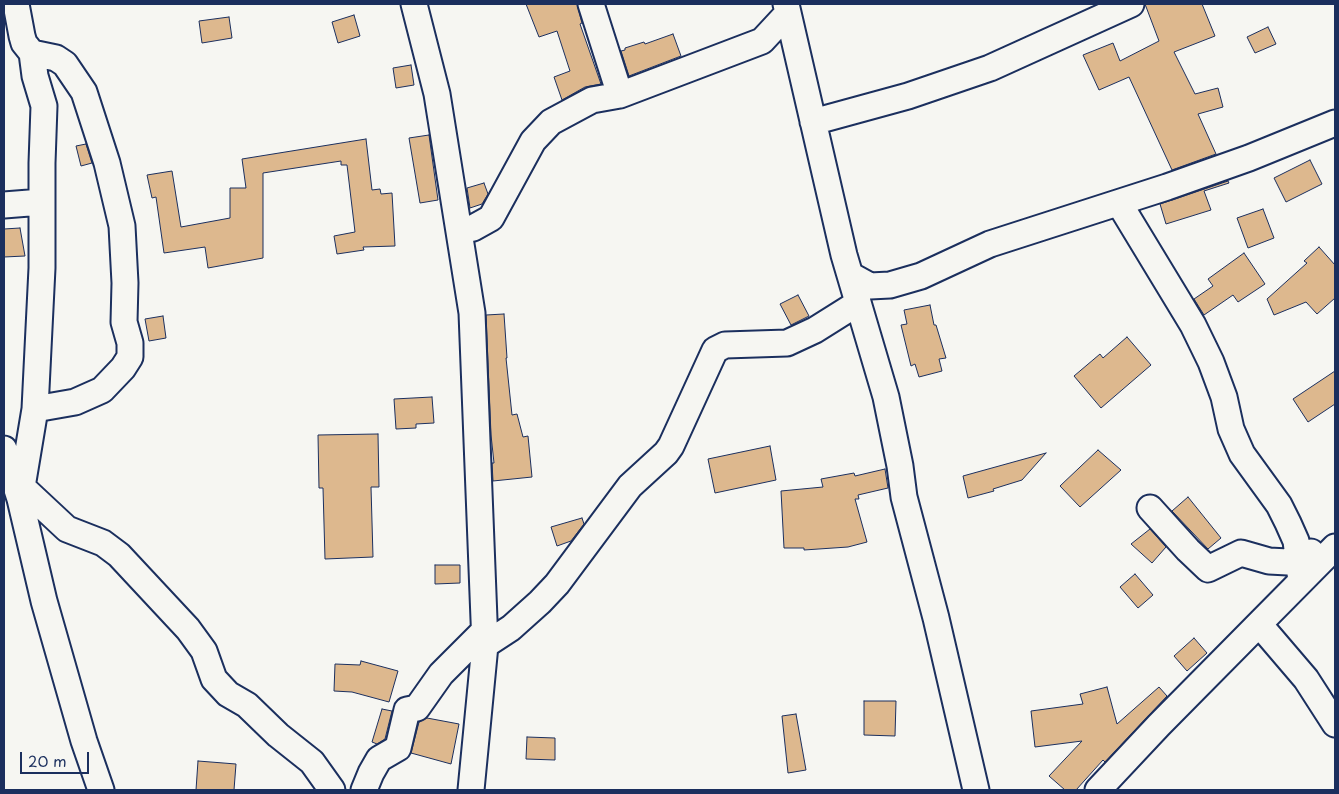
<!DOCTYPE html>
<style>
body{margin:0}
#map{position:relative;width:1339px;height:794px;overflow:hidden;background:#f6f6f2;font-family:"Playpen Sans",sans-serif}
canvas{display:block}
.frame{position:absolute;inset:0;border:5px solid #1b2f5e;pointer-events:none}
.scale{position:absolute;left:20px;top:752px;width:69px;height:22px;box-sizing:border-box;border:2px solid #1b2f5e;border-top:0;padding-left:6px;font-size:15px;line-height:18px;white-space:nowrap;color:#1b2f5e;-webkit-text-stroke:4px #f6f6f2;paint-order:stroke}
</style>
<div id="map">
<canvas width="1339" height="794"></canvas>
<div class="frame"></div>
<div class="scale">20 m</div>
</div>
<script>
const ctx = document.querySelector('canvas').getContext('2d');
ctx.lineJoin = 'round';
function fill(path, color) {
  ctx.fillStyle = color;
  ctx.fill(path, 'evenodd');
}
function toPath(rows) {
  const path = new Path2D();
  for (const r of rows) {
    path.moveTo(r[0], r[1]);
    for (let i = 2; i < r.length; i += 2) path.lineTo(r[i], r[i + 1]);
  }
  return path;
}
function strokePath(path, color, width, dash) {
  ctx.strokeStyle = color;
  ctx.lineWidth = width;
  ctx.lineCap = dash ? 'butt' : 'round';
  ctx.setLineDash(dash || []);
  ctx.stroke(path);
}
const building = toPath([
 [526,4,577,4,582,23,580,24,601,84,585,87,562,100,554,77,570,71,557,31,539,37,526,4],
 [1145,4,1202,4,1215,36,1174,52,1195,94,1218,88,1223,107,1198,114,1216,154,1172,170,1129,77,1099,90,1083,55,1113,43,1120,61,1159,41,1145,4],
 [354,15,360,36,338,43,332,22,354,15],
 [229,17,232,38,202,43,199,21,229,17],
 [1268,27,1276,44,1255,53,1247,37,1268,27],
 [673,34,681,56,629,76,621,51,625,50,625,48,644,42,645,44,673,34],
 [411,65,414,85,396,88,393,68,411,65],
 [429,135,438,200,420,203,409,138,429,135],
 [366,139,372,190,380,189,381,194,392,193,395,246,363,247,364,250,337,254,334,236,355,232,347,165,341,165,341,161,263,173,263,258,208,268,205,247,164,253,156,197,152,198,147,175,172,171,181,227,230,218,230,188,246,188,242,159,366,139],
 [86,144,92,163,81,166,76,146,86,144],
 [1310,160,1322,184,1286,202,1274,178,1310,160],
 [1228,181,1229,183,1204,191,1211,210,1166,224,1160,204,1228,181],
 [484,183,488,194,482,204,470,208,467,188,484,183],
 [1263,209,1274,238,1248,248,1237,218,1263,209],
 [20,228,25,256,4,257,4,229,20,228],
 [1319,247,1335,265,1335,298,1317,314,1306,302,1274,315,1267,299,1307,263,1304,261,1319,247],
 [1244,253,1265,284,1238,302,1233,295,1204,315,1194,299,1213,286,1208,279,1244,253],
 [798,295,809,316,791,325,780,304,798,295],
 [930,305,934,325,936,325,946,358,939,359,942,371,919,377,915,364,911,366,901,325,907,324,904,310,930,305],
 [504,314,507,358,506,358,512,415,517,414,523,437,528,436,532,477,493,481,492,463,494,463,491,435,486,315,504,314],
 [163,316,166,338,149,341,145,319,163,316],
 [1127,337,1151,365,1101,408,1074,376,1100,354,1103,358,1127,337],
 [1335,371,1335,404,1308,422,1293,399,1335,371],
 [432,397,434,423,416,424,416,428,396,429,394,399,432,397],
 [378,434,379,487,371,487,373,557,325,559,323,488,319,488,318,435,378,434],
 [770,446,776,480,715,493,708,459,770,446],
 [1098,450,1121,470,1080,507,1060,486,1098,450],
 [1046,453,1022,480,993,489,994,491,968,498,963,476,1046,453],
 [885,469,888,488,858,495,859,499,855,499,867,542,848,547,804,550,804,548,784,548,781,491,823,487,821,479,854,473,855,476,885,469],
 [1188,497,1221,538,1208,549,1172,511,1188,497],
 [582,518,584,524,571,541,557,546,551,527,582,518],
 [1150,529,1166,547,1152,563,1131,544,1150,529],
 [435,565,460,565,460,583,435,584,435,565],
 [1135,574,1153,595,1138,608,1120,587,1135,574],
 [1194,638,1207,653,1187,671,1174,656,1194,638],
 [361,661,398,671,389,702,352,692,334,691,335,664,360,665,361,661],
 [1107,687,1117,724,1159,687,1167,696,1105,762,1103,760,1076,790,1065,790,1049,776,1082,741,1035,747,1031,711,1083,704,1080,694,1107,687],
 [864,701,896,701,895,736,864,735,864,701],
 [382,709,392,711,385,739,377,744,372,742,382,709],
 [796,714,806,770,788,773,782,716,796,714],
 [427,718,459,724,451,764,411,753,419,722,427,718],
 [527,737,555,738,555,760,526,759,527,737],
 [198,761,236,764,234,790,196,790,198,761]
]);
fill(building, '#ddb88e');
strokePath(building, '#1b2f5e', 1);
const street = toPath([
 [16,4,22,36,24,43,32,53,35,76,44,106,42,163,42,268,35,409,20,499],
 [414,4,437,94,472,313,485,645,471,790],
 [591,4,620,95],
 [786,4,844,255,886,397,900,466,904,497,936,618,976,790],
 [32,53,56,58,65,64,84,92,107,163,122,226,125,283,124,322,130,343,130,357,123,368,102,390,75,402,35,409],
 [813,122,908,96,990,68,1131,4],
 [1119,203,1193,325,1211,362,1224,397,1231,429,1242,454,1279,505,1288,523,1296,541,1301,581],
 [4,205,42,202],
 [460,231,473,228,491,218,533,141,551,122,592,100,620,95,762,41,788,13],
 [850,275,870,286,890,285,921,276,990,244,1167,187,1249,158,1335,123],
 [4,449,20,499,44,601,84,741,101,790],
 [22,487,67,529,103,543,119,555,188,629,204,651,214,679,228,694,247,705,278,735,312,762,332,790],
 [1150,508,1188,550,1208,569,1241,553,1269,561,1288,562,1298,560,1311,552],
 [1259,624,1306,679,1335,724],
 [485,645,511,628,540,602,557,584,630,486,666,453,671,446,715,350,725,345,787,343,815,330,858,303],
 [364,790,371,773,379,759,398,748,407,710,417,708,441,674,485,630],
 [1098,790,1159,725,1335,547]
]);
strokePath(street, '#1b2f5e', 29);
strokePath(street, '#f6f6f2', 25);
</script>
